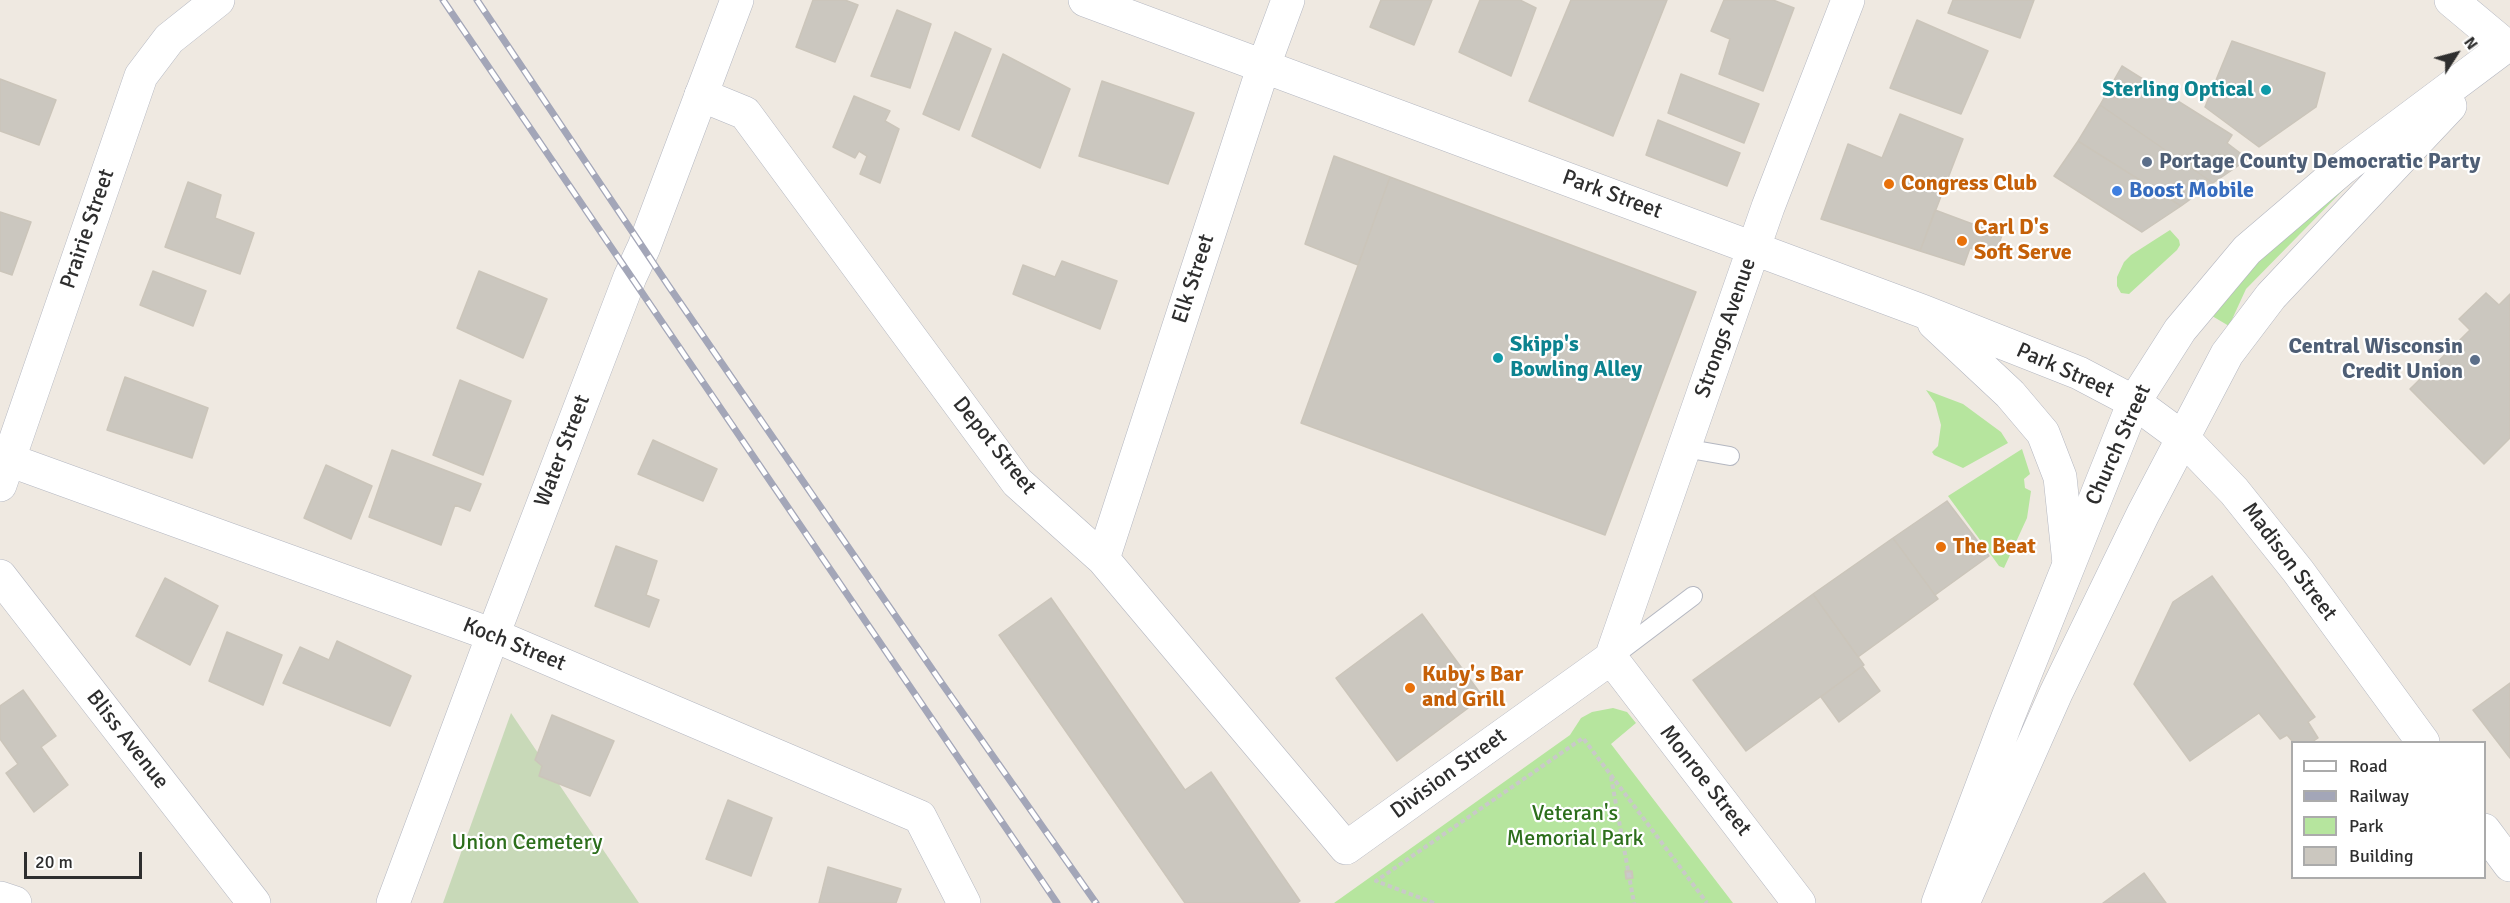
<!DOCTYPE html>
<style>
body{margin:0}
#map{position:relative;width:2510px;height:903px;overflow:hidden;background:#efe9e1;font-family:Signika,sans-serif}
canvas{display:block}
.legend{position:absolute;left:2291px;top:741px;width:195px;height:138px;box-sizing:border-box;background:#fff;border:2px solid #ababab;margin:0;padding:8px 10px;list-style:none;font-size:18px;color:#2e2e2e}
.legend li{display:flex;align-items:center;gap:12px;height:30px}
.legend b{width:30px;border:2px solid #ababab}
.north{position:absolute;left:2426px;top:24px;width:60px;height:60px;-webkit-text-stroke:4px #fff;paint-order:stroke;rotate:54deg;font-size:16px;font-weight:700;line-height:24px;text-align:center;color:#2e2e2e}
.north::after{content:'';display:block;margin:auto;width:21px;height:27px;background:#2e2e2e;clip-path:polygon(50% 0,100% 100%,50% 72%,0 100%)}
.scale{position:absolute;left:24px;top:852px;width:118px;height:27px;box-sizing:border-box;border:3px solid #2e2e2e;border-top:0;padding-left:8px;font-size:18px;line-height:21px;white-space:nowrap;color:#2e2e2e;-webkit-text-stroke:4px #fff;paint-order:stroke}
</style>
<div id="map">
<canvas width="2510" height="903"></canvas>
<ul class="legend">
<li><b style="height:8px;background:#fff"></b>Road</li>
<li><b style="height:8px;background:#a3a6b8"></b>Railway</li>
<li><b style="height:16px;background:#b6e59e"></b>Park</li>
<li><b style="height:16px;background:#cbc7bf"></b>Building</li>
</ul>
<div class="north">N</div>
<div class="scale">20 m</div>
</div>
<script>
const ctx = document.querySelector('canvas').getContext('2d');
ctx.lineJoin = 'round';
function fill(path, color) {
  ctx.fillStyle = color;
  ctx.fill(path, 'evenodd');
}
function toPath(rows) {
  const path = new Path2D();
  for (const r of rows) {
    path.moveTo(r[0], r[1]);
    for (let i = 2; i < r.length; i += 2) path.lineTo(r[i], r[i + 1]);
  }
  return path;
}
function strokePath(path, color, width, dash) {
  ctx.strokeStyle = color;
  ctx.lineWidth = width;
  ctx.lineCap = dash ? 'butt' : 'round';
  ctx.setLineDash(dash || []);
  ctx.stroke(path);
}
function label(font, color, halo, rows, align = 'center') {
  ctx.font = font + ' Signika,sans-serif';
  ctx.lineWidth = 4.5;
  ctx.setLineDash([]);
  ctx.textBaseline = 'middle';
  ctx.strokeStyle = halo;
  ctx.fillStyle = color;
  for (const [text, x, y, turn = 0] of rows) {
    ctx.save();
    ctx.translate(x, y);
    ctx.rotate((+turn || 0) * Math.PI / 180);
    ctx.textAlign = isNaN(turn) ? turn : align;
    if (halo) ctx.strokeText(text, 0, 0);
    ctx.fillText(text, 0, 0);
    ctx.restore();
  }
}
fill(toPath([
 [2350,183,2246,289,2229,326,2202,310],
 [2170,230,2179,240,2180,245,2177,250,2129,294,2121,293,2117,286,2117,277,2124,262,2131,255],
 [1926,390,1963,404,2001,432,2008,443,1963,468,1934,455,1932,452,1938,446,1941,425,1935,403],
 [2022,449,2030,474,2024,479,2025,488,2031,491,2027,518,2004,568,1999,566,1948,496],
 [1613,708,1627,712,1636,723,1611,744,1733,903,1334,903,1570,735,1581,718,1592,712]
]), '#b6e59e');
fill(toPath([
 [511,713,639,903,443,903]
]), '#c8d9b8');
const building = toPath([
 [813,0,845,0,858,5,835,62,796,47,813,0],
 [1381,0,1432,0,1414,45,1370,27,1381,0],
 [1480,0,1520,0,1536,8,1511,76,1459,52,1480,0],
 [1571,0,1667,0,1613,136,1529,101,1571,0],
 [1724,0,1773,0,1794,8,1763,91,1719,74,1730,39,1711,31,1724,0],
 [1953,0,2034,0,2020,38,1948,13,1953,0],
 [897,10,931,24,910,88,871,76,897,10],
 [1917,20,1988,51,1961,114,1890,88,1917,20],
 [955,32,991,49,959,130,923,114,955,32],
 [2232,41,2325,73,2316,107,2259,147,2205,107,2232,41],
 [1003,54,1070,89,1040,168,972,136,1003,54],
 [2122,66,2232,135,2227,143,2248,159,2213,183,2100,105,2122,66],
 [1681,74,1759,104,1744,143,1668,113,1681,74],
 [0,79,56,100,39,145,0,131,0,79],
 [1102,81,1194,113,1168,184,1079,156,1102,81],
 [854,96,890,111,885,121,899,129,880,183,860,174,867,156,859,151,855,158,833,147,854,96],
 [2100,105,2213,183,2181,206,2078,141,2100,105],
 [1900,114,1963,139,1920,251,1821,219,1848,144,1882,158,1900,114],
 [1658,120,1740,153,1727,186,1646,155,1658,120],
 [2078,141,2181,206,2142,232,2054,176,2078,141],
 [1334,156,1390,177,1358,265,1305,244,1334,156],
 [1390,177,1696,292,1605,535,1301,423,1390,177],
 [188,182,221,195,215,218,254,233,240,274,165,247,188,182],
 [1935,210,2002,235,1997,250,1988,246,1985,253,1970,248,1964,265,1920,251,1935,210],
 [0,212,31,222,12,275,0,271,0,212],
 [1062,261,1117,281,1100,329,1013,294,1023,265,1055,277,1062,261],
 [153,271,206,291,193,326,140,305,153,271],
 [479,271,547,299,523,358,457,328,479,271],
 [2486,293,2499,305,2510,294,2510,438,2484,464,2410,389,2470,330,2459,319,2486,293],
 [125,377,208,408,192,458,107,430,125,377],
 [460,380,511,401,483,475,433,455,460,380],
 [653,440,717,469,703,501,638,474,653,440],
 [392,450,481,484,470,511,455,505,441,545,369,517,392,450],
 [326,465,372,486,351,539,304,518,326,465],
 [1947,501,1989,556,1935,595,1893,538,1947,501],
 [1893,538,1938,599,1858,657,1813,594,1893,538],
 [616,546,657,561,646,595,659,600,649,627,595,606,616,546],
 [2212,576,2315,717,2308,722,2318,738,2312,742,2293,742,2287,735,2280,739,2259,713,2190,761,2134,684,2173,602,2212,576],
 [165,578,218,606,190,665,136,636,165,578],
 [1813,594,1864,665,1746,751,1693,680,1813,594],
 [1051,598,1185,790,1211,772,1300,901,1297,903,1185,903,999,635,1051,598],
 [1422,614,1483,697,1397,761,1336,678,1422,614],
 [227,632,282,655,263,705,209,681,227,632],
 [337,641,411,676,390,726,283,683,300,647,329,660,337,641],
 [1862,666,1880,691,1839,722,1821,697,1862,666],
 [2510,683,2510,758,2473,710,2510,683],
 [23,690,56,736,41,747,68,785,34,812,6,773,18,764,0,739,0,706,23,690],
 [552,715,614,741,590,796,539,776,542,766,535,760,552,715],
 [728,800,772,818,751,876,706,859,728,800],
 [828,867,901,889,896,903,819,903,828,867],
 [1625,871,1632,871,1633,878,1626,879,1625,871],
 [2144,873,2166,903,2103,903,2144,873]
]);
fill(building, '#cbc7bf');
strokePath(building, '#cbc5ba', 1.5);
const lane = toPath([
 [1684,448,1730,456],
 [1615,655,1693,596]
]);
const street = toPath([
 [1085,0,1922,311,2079,373,2134,402,2183,438,2234,491,2298,571,2423,742],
 [2451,0,2506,46],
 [701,95,745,113,1017,482,1103,559,1346,848,1611,658],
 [1934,323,2010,394,2043,433,2060,477,2069,563],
 [9,460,493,635,920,817,964,903],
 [0,485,141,76,169,39,218,0],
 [1103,559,1264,65,1288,0],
 [0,576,254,903],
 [1611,658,1768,207,1848,0],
 [1611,658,1799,903],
 [2484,830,2510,865],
 [0,898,15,903]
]);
const secondary = toPath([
 [393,903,493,635,630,277,644,247,737,0],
 [1938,903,2008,717,2134,402,2180,330,2247,250,2343,168,2506,46],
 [1963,903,2056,693,2143,514,2227,354,2271,296,2450,106]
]);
strokePath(lane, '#b4b7c1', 20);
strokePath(street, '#b4b7c1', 34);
strokePath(secondary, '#b4b7c1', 34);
strokePath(toPath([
 [1611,777,1634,903],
 [1434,903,1376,881,1583,738,1707,903]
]), '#c9c9c9', 4, [4.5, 3]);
strokePath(lane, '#fff', 18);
strokePath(street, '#fff', 33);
strokePath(secondary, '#fff', 33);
const rail = toPath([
 [443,0,1057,903],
 [477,0,668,285,943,685,1096,903]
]);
strokePath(rail, '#a3a6b8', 7);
strokePath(rail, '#fff', 4.5, [14]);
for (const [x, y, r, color] of [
 [2266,90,6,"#0f9aa8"],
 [2147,162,6,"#5c6f8a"],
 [1889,184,6,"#e8710a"],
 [2117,191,6,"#3f7fe0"],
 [1962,241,6,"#e8710a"],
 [1498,358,6,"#0f9aa8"],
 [2475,360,6,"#5c6f8a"],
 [1941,547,6,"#e8710a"],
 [1410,688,6,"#e8710a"]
]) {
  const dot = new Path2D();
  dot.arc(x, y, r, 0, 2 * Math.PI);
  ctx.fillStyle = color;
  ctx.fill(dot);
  strokePath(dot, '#fff', 2);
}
label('bold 22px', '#0d838f', '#fff', [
 ["Sterling Optical",2254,90],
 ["Skipp's",1510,345,"left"],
 ["Bowling Alley",1510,370,"left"]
], 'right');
label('bold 22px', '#4e5e75', '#fff', [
 ["Portage County Democratic Party",2159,162],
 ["Central Wisconsin",2463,347,"right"],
 ["Credit Union",2463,372,"right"]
], 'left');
label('bold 22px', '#c56008', '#fff', [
 ["Congress Club",1901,184],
 ["Carl D's",1974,228],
 ["Soft Serve",1974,253],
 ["The Beat",1953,547],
 ["Kuby's Bar",1422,675],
 ["and Grill",1422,700]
], 'left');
label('bold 22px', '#366cbe', '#fff', [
 ["Boost Mobile",2129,191]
], 'left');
label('22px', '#2e2e2e', '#fff', [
 ["Park Street",1612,195,20],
 ["Prairie Street",88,229,-71],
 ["Elk Street",1194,279,-72],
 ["Strongs Avenue",1726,328,-71],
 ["Park Street",2065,371,24],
 ["Church Street",2119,445,-66],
 ["Depot Street",994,446,51],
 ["Water Street",563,451,-69],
 ["Madison Street",2289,562,53],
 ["Koch Street",514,645,22],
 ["Bliss Avenue",127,740,52],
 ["Division Street",1449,774,-36],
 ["Monroe Street",1705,781,52]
]);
label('22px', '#2c6e1b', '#fff', [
 ["Veteran's",1575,814],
 ["Memorial Park",1575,839],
 ["Union Cemetery",527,843]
]);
</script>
